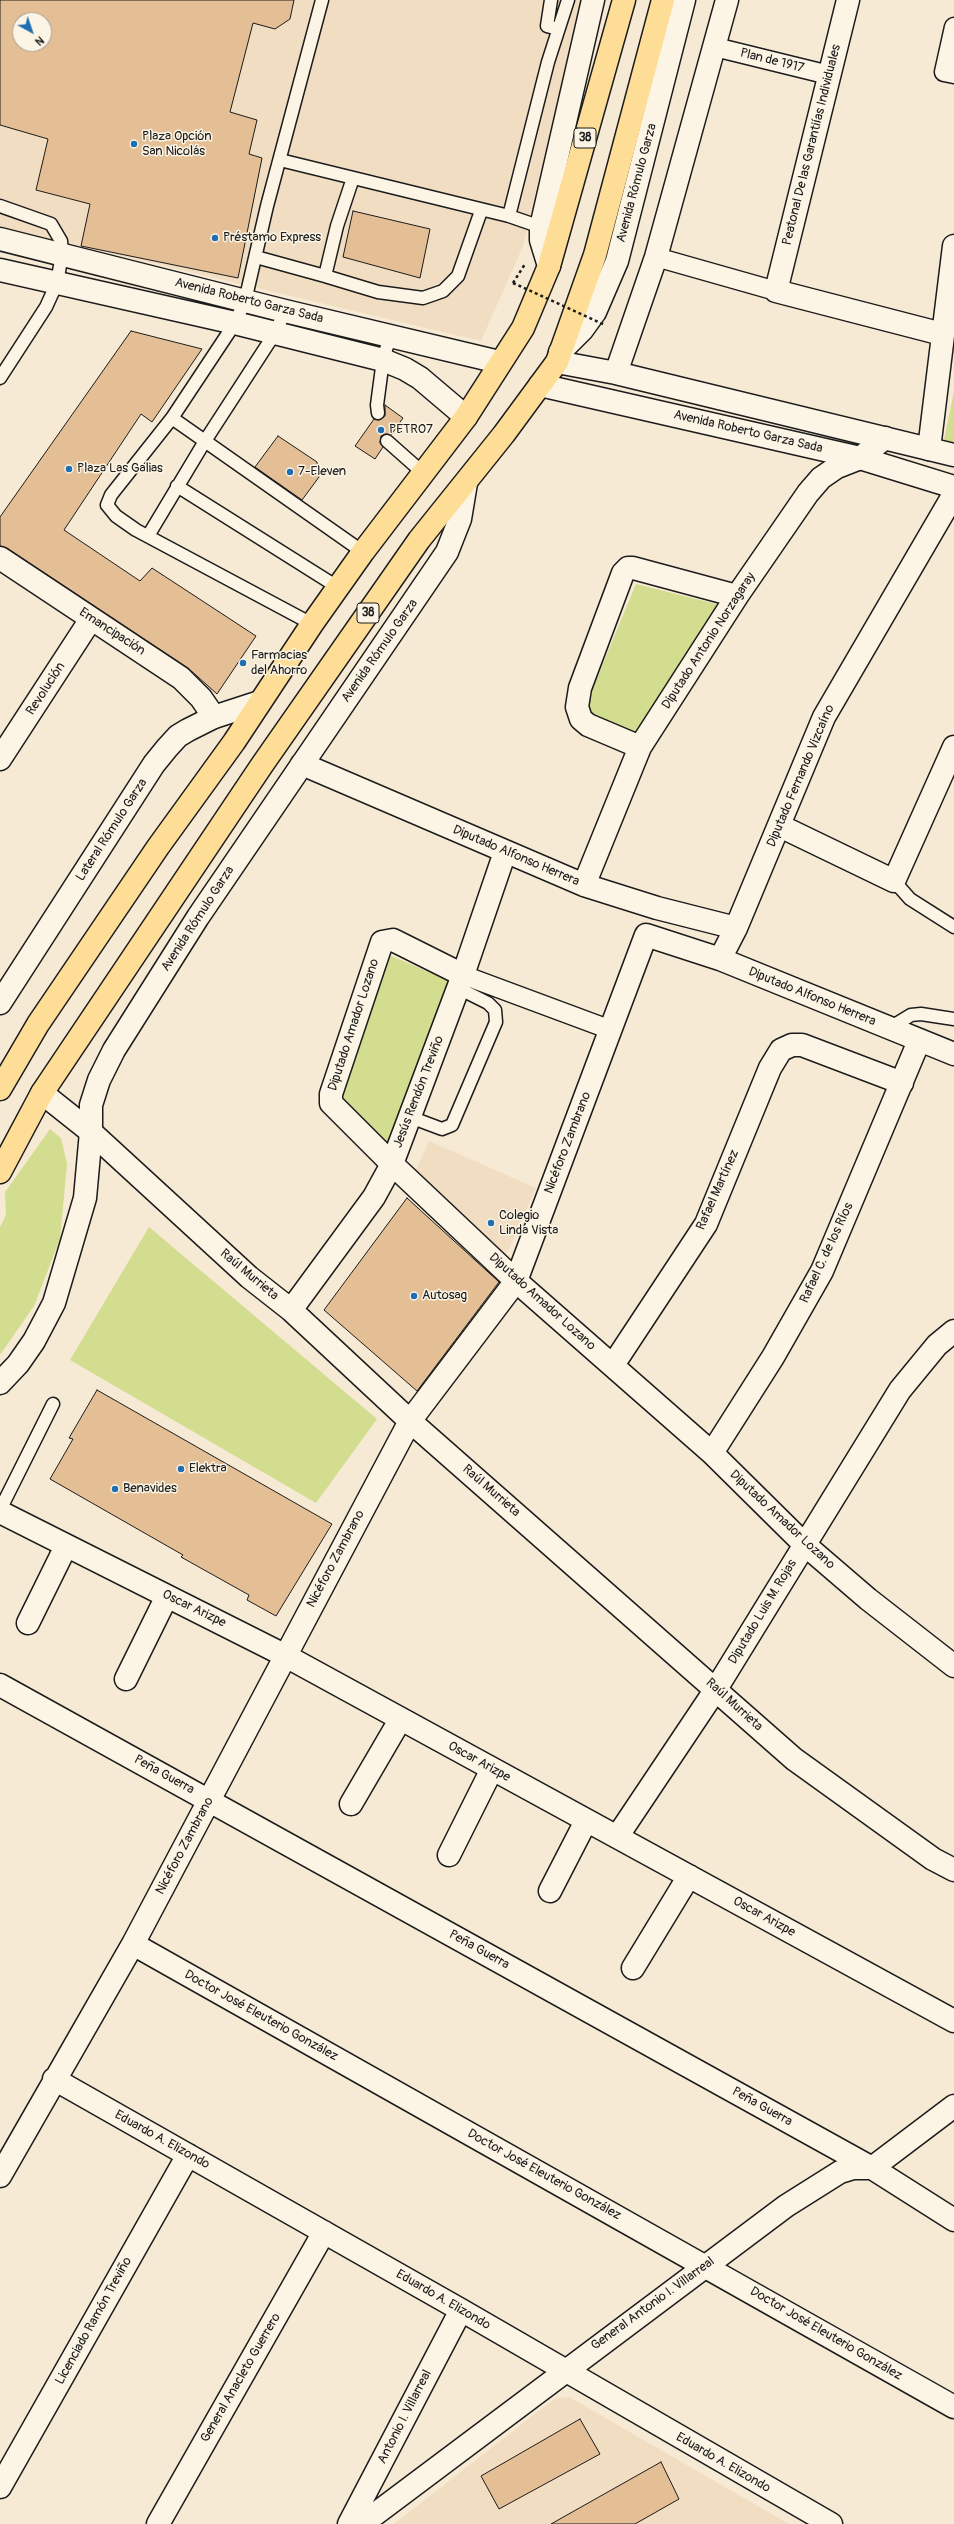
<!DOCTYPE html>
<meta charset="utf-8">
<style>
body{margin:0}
#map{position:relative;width:954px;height:2524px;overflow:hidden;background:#f7ead5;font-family:Pangolin,sans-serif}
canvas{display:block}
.north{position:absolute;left:12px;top:12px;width:40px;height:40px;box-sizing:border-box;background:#fcf5e5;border:1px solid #a29e95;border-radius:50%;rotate:140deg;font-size:11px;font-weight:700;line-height:16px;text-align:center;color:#1c1c1c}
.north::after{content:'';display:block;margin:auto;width:14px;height:18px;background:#1f6fb2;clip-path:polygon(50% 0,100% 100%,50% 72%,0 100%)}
</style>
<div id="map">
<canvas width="954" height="2524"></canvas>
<div class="north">N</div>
</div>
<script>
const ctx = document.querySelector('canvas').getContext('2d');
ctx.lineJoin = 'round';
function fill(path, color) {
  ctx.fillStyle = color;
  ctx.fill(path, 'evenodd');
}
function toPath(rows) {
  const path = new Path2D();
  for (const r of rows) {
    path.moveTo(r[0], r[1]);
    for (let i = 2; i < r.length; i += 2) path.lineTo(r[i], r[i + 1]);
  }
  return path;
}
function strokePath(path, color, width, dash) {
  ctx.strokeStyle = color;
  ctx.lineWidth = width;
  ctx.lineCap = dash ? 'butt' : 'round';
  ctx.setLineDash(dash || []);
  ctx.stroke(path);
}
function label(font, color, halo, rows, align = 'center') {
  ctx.font = font + ' Pangolin,sans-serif';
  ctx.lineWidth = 3;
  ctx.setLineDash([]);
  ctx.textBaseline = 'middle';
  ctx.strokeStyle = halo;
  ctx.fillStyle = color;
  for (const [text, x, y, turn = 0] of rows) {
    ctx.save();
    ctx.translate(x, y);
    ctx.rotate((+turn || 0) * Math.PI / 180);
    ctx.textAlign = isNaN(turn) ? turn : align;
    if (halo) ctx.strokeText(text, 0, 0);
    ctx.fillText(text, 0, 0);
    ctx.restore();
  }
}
fill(toPath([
 [0,0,581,0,523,246,481,341,0,227],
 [20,20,44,20,44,44,20,44],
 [429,1141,536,1188,505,1258,411,1181],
 [569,2397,789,2524,394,2524,554,2399]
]), '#f1ddc2');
fill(toPath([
 [954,391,954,447,943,445],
 [636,584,728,607,639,735,582,714],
 [387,954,454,983,392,1152,333,1103],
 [50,1129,61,1138,67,1164,60,1239,34,1306,0,1355,0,1227,6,1215,5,1192],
 [149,1227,377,1419,316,1503,70,1360]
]), '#d2dd90');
const building = toPath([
 [0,0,294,0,290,19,275,29,253,23,230,112,257,120,249,154,262,158,238,278,81,246,90,204,36,190,48,139,0,125,0,0],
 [20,20,44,20,44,44,20,44,20,20],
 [353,211,430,229,420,278,343,257,353,211],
 [131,331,202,349,152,422,141,414,64,530,140,581,152,568,256,636,217,694,188,668,7,548,0,546,0,517,131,331],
 [385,405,403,418,391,435,385,434,381,436,380,443,383,447,375,459,355,446,374,419,379,420,385,416,385,405],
 [278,436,317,462,319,477,302,500,255,467,278,436],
 [407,1198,499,1282,417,1391,324,1310,407,1198],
 [97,1390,332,1524,276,1616,247,1600,249,1595,181,1557,183,1555,50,1479,73,1439,69,1438,97,1390],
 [580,2419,600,2454,499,2509,481,2476,580,2419],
 [661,2462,679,2499,635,2524,551,2524,661,2462]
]);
fill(building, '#e4be95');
strokePath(building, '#1c1c1c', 1);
const service = toPath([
 [551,0,547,26,558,29],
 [280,160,509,216,541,227],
 [353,178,337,226,325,276,378,292,423,298,443,291,458,276,481,211],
 [0,206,51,224,61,241,62,254,57,283,46,307,0,378],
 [509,216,548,62,568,0],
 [256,257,325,276],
 [378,413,377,405,383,360,390,336],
 [172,418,363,552],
 [387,441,422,472],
 [177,486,339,588],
 [148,536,205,441,275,333,285,311],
 [312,624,136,530,116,516,107,505,111,495,172,418,235,323,245,301,267,206,322,0],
 [894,881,910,899,954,927],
 [888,1029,911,1015,921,1014,954,1019],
 [410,1117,442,1129,452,1125,496,1022,495,1010,488,1003,458,988],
 [0,1510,53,1404]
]);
const pedestrian = toPath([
 [954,27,944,72,954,74],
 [715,47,829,75],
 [656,257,776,291],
 [463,975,611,1030]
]);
const minor = toPath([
 [848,0,776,291,942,334],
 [929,449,954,246],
 [0,558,181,678,201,698,214,717],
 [640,747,588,725,581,719,577,707,580,688,623,573,628,568,633,568,737,596],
 [0,759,91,619],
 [302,764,584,885,657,908,736,928],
 [780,826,894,881,954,747],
 [584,885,640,747,737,596,808,493,821,478,837,467,860,458,885,438],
 [720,959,736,928,824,717,954,494],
 [463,975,393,940,382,942,331,1094,331,1103,392,1164,516,1281,712,1453,804,1544,868,1599,954,1666],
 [42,1093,91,1132,249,1277,291,1310,410,1421,794,1759,933,1859,954,1870],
 [291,1310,374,1197,392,1164,463,975,505,852],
 [613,1365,706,1224,770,1068,781,1050,792,1045,802,1045,902,1083],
 [712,1453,773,1357,822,1271,919,1041],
 [0,1512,284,1655,954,2021],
 [28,1623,66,1546],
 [126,1679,167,1596],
 [0,1685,872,2168,954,2220],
 [351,1804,400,1720],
 [617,1837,716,1689,900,1390,937,1345,954,1331],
 [449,1855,492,1769],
 [550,1891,586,1821],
 [133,1944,954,2407],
 [633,1968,689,1876],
 [54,2079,461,2310,831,2524],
 [0,2176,133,1944,410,1421,516,1281,646,935,720,959,954,1054],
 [0,2487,188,2155],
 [158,2524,324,2232],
 [349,2524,461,2310],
 [362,2524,786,2206,840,2172,853,2168,872,2168,954,2106]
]);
const tertiary = toPath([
 [0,239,285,311,499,362],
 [549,266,541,240,541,227,593,0],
 [0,270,235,323,383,360,405,369,420,378,466,417],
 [560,352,582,330,595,312,617,261,684,0],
 [557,362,616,373,954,455],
 [616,373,656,257,727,0],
 [540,385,860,458,954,487],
 [0,1003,154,764,167,748,178,736,188,730,214,717,260,702],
 [0,1383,18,1364,34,1341,54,1303,85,1198,91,1132,91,1105,99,1080,114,1050,198,917,447,552,460,519,466,483]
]);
const primary = toPath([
 [0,1089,38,1024,158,847,234,742,312,624,363,552,466,417,523,328,549,266,624,0],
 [0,1172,42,1093,262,765,419,540,504,434,557,362,595,255,663,0]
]);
strokePath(service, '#1c1c1c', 15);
strokePath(pedestrian, '#1c1c1c', 21);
strokePath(minor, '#1c1c1c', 25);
strokePath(tertiary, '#1c1c1c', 25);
strokePath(primary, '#1c1c1c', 25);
strokePath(toPath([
 [513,283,525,264]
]), '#1c1c1c', 2.5, [3, 3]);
strokePath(service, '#fcf5e5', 12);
strokePath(pedestrian, '#fcf5e5', 18);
strokePath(minor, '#fcf5e5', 22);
strokePath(tertiary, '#fcf5e5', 22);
strokePath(primary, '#fedd96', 22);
strokePath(toPath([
 [513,283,605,325]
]), '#1c1c1c', 2.5, [3, 3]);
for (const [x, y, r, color] of [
 [134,144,4,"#1f6fb2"],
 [215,238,4,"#1f6fb2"],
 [381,430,4,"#1f6fb2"],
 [69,469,4,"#1f6fb2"],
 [290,472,4,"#1f6fb2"],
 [243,663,4,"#1f6fb2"],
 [491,1223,4,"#1f6fb2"],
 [414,1296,4,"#1f6fb2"],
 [181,1469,4,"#1f6fb2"],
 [115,1489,4,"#1f6fb2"]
]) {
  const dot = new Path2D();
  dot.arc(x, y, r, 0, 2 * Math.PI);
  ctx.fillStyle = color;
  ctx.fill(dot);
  strokePath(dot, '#fcf5e5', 1.5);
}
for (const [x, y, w] of [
 [585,138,22],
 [368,613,22]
]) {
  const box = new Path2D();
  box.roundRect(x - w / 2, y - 10, w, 20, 3);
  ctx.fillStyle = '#fcf5e5';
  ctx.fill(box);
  strokePath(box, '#1c1c1c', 1);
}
label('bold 12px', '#1c1c1c', null, [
 ["38",585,138],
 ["38",368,613]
]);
label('13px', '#1c1c1c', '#fcf5e5', [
 ["Plan de 1917",772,61,14],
 ["Peatonal De las Garantiías Individuales",812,145,-76],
 ["Avenida Rómulo Garza",637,183,-75],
 ["Avenida Roberto Garza Sada",249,301,14],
 ["Avenida Roberto Garza Sada",748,432,13],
 ["Emancipación",112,632,33],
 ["Diputado Antonio Norzagaray",709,641,-57],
 ["Avenida Rómulo Garza",380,651,-55],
 ["Revolución",46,689,-57],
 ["Diputado Fernando Vizcaíno",801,776,-67],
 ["Lateral Rómulo Garza",112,830,-57],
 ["Diputado Alfonso Herrera",516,856,23],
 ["Avenida Rómulo Garza",198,919,-57],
 ["Diputado Alfonso Herrera",812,997,22],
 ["Diputado Amador Lozano",354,1025,-72],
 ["Jesús Rendón Treviño",419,1092,-69],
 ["Nicéforo Zambrano",568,1143,-69],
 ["Rafael Martínez",718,1190,-66],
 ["Rafael C. de los Ríos",827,1253,-65],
 ["Raúl Murrieta",249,1275,40],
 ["Diputado Amador Lozano",542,1302,42],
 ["Raúl Murrieta",491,1491,41],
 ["Diputado Amador Lozano",782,1520,43],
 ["Nicéforo Zambrano",336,1559,-62],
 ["Oscar Arizpe",194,1609,26],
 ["Diputado Luis M. Rojas",763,1612,-59],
 ["Raúl Murrieta",734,1705,42],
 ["Oscar Arizpe",479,1762,29],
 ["Peña Guerra",164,1775,29],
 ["Nicéforo Zambrano",185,1846,-62],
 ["Oscar Arizpe",764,1917,29],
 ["Peña Guerra",479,1950,29],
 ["Doctor José Eleuterio González",261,2016,29],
 ["Peña Guerra",762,2107,29],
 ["Eduardo A. Elizondo",162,2140,29],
 ["Doctor José Eleuterio González",544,2175,29],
 ["Eduardo A. Elizondo",443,2300,30],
 ["General Antonio I. Villarreal",653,2304,-36],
 ["Licenciado Ramón Treviño",94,2321,-61],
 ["Doctor José Eleuterio González",826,2334,30],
 ["General Anacleto Guerrero",241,2378,-60],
 ["Antonio I. Villarreal",405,2417,-63],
 ["Eduardo A. Elizondo",723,2463,30]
]);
label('13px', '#1c1c1c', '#fcf5e5', [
 ["Plaza Opción",142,137],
 ["San Nicolás",142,152],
 ["Préstamo Express",223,238],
 ["PETRO7",389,430],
 ["Plaza Las Galias",77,469],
 ["7-Eleven",298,472],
 ["Farmacias",251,656],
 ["del Ahorro",251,671],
 ["Colegio",499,1216],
 ["Linda Vista",499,1231],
 ["Autosag",422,1296],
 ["Elektra",189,1469],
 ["Benavides",123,1489]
], 'left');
</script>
